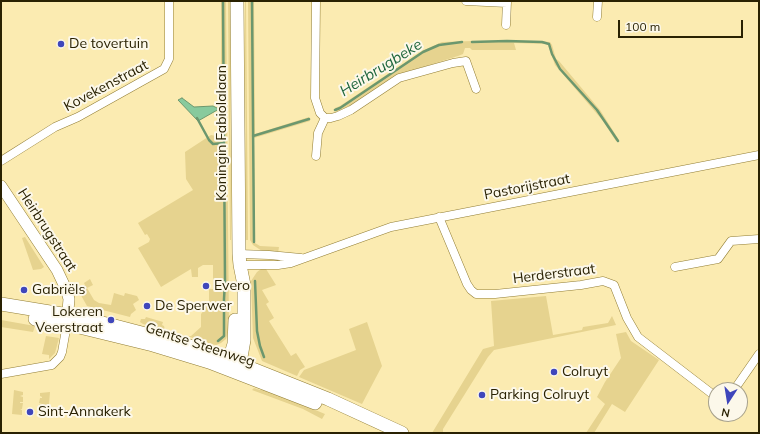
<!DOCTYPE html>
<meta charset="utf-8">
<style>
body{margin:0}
#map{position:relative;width:760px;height:434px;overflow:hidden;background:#fbebb1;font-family:Mulish,sans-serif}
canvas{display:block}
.frame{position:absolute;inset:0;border:2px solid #292102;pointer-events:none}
.north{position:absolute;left:708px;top:382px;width:40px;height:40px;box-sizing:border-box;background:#fcf8ea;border:1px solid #a8a28d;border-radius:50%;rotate:192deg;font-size:11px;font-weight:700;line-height:16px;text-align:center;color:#292102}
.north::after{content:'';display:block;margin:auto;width:14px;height:18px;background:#3f46bb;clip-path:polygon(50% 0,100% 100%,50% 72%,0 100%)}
.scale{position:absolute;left:618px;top:20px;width:125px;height:18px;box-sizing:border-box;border:2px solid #292102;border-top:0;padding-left:5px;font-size:12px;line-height:14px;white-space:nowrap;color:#292102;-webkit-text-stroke:3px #fcf8ea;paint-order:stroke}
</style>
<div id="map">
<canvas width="760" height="434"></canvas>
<div class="frame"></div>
<div class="north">N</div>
<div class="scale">100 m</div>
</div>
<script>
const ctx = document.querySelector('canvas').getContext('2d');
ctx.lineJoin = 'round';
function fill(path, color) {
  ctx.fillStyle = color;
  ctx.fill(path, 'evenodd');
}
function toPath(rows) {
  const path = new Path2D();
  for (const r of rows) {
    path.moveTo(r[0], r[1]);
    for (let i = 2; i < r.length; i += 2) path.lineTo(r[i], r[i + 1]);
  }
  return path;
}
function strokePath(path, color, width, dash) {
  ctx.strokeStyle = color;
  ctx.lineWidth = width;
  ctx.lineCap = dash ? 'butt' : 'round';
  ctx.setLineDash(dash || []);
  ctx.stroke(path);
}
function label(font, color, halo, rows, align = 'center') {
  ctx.font = font + ' Mulish,sans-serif';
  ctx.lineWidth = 4;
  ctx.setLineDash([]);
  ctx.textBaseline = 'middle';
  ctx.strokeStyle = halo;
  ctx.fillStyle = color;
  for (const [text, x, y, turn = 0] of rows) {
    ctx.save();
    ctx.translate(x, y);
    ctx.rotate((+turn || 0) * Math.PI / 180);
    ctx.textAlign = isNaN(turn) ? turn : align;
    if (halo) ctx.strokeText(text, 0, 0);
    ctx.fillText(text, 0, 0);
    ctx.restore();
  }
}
fill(toPath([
 [221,1,226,1,229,329,226,339,221,343,216,345,211,344,187,336,191,336,201,327,201,314,205,309,205,302,209,302,209,289,213,289,213,265,203,265,198,268,198,277,192,277,191,269,161,287,138,248,149,242,150,239,147,234,145,235,138,223,193,190,186,179,185,152,211,135,221,137],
 [228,1,230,1,230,44,231,240,230,240],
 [245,1,246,1,248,240,246,240],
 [248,1,254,1,255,134,309,117,310,121,254,138,255,243,260,246,279,247,278,253,262,251,253,245,250,240],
 [473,41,537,41,550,42,552,45,556,59,559,61,600,110,619,140,616,141,603,121,555,65,548,45,546,44,514,43,516,50,472,50,470,48,465,48,463,54,458,56,401,74,387,82,343,110,337,113,335,110,335,108,340,106,422,51,442,42],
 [25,237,44,267,41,269,33,270,22,238],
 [261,269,266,269,276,285,262,290,269,302,266,304,274,318,269,321,291,356,296,353,305,367,300,370,297,376,262,361,253,338,251,281,257,272],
 [90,279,93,285,87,288,94,300,99,303,111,305,114,293,124,296,125,293,137,296,139,300,133,304,136,310,131,314,130,317,87,306,78,290,85,285,84,283],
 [546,296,553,335,582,330,583,327,608,323,612,316,616,325,494,350,488,357,443,429,443,432,445,433,432,433,483,349,494,346,491,301],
 [146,317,163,322,162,325,164,326,165,330,143,324,140,322,141,319,145,319],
 [1,320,35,326,33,332,1,327],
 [367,322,382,366,362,404,299,377,304,370,356,350,349,329],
 [626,332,631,341,659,360,625,412,612,404,594,433,586,433,605,404,597,397,605,382,621,358,616,334],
 [46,336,59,338,55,353,49,359,49,355,42,354],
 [254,388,260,390,265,389,325,414,322,419,303,409,252,390],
 [14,390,23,392,23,395,20,396,23,397,23,402,20,402,20,403,23,403,22,409,20,409,22,410,22,415,12,414],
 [50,392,48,417,39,416,39,411,42,410,39,410,39,404,42,403,39,403,40,398,42,398,42,397,40,396,40,393]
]), '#e6d38f');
const water = toPath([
 [182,98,194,107,213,106,219,109,198,121,178,100,182,98]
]);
fill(water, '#88ca9d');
strokePath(water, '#6c976e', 1);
strokePath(toPath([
 [252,1,254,242],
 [472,42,507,41,542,42,549,44,552,54,560,69,597,110,618,141],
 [335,110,340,108,423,52,439,45,462,42],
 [197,118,209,140,213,144,224,143],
 [253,136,309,119],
 [255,281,257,331,260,346,264,357],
 [218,341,224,336,224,299,225,281,223,1]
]), '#6c976e', 2.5);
const street = toPath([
 [316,1,315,98,320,113,325,118,331,118,338,116,351,110,399,78,453,63,466,61,476,89],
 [466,1,507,3],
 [597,17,598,1],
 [506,25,507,1],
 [316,156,318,133,325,118],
 [1,161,55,127,78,117,164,69,169,59,169,1],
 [439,217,467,284,471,290,476,294,495,294,581,285,603,281,614,285,627,318,638,337,711,393,716,395],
 [239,254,269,255,301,258],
 [240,265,278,265,291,263,391,227,759,155],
 [675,267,718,259,731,241,759,239],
 [1,374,52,365,60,357,62,352,67,324],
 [734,390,759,354]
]);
const secondary = toPath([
 [1,186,57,270,66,289,69,299,67,322]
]);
const primary = toPath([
 [237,1,239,254,240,265,244,285,244,340,240,363,237,371],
 [1,304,68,315,111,325,180,343,220,356,328,399,402,433],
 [35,319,67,324,153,345,209,362,315,403],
 [227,367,234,344,235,320]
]);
strokePath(street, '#927e35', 9);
strokePath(secondary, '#927e35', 12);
strokePath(primary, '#927e35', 14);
strokePath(street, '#fff', 8);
strokePath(secondary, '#fff', 11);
strokePath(primary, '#fff', 13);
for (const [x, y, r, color] of [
 [61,44,4,"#3f46bb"],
 [206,286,4,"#3f46bb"],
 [24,290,4,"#3f46bb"],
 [147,306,4,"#3f46bb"],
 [111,320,4,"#3f46bb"],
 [554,372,4,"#3f46bb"],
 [482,395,4,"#3f46bb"],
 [30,412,4,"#3f46bb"]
]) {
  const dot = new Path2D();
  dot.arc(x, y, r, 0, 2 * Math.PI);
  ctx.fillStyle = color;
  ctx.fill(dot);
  strokePath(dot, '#fcf8ea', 1.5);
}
label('14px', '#292102', '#fcf8ea', [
 ["De tovertuin",69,44],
 ["Evero",214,286],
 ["Gabriëls",32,290],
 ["De Sperwer",155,306],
 ["Lokeren",103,312,"right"],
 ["Veerstraat",103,328,"right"],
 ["Colruyt",562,372],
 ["Parking Colruyt",490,395],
 ["Sint-Annakerk",38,412]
], 'left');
label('14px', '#292102', '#fcf8ea', [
 ["Kovekenstraat",106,86,-28],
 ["Koningin Fabiolalaan",222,133,-90],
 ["Pastorijstraat",527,187,-11],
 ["Heirbrugstraat",47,230,57],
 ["Herderstraat",554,274,-7],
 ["Gentse Steenweg",200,345,18]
]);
label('italic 15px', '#1f673e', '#fcf8ea', [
 ["Heirbrugbeke",381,68,-32]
]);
</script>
